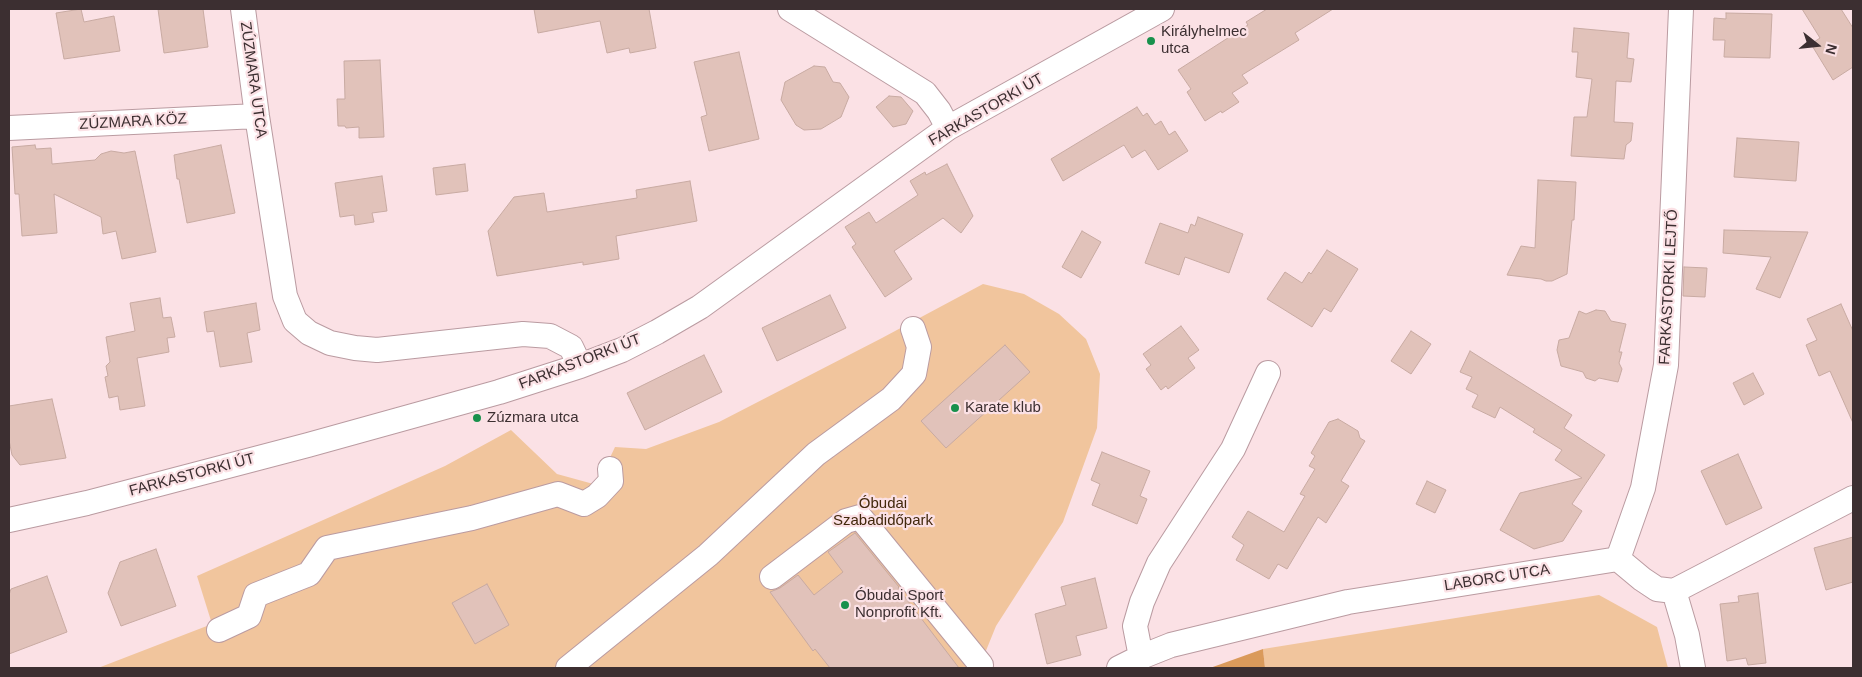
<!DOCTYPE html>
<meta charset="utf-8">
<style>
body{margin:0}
#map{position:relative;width:1862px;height:677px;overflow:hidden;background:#fbe1e5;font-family:Helvetica,sans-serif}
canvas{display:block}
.frame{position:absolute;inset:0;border:10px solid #3c2f31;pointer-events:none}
.north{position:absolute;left:1792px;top:20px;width:50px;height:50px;-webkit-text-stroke:4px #fbe1e5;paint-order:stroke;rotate:106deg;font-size:14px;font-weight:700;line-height:20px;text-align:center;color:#3c2f31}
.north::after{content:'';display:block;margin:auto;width:18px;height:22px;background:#3c2f31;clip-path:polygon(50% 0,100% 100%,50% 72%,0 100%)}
</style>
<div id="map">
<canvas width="1862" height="677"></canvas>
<div class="frame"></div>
<div class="north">N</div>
</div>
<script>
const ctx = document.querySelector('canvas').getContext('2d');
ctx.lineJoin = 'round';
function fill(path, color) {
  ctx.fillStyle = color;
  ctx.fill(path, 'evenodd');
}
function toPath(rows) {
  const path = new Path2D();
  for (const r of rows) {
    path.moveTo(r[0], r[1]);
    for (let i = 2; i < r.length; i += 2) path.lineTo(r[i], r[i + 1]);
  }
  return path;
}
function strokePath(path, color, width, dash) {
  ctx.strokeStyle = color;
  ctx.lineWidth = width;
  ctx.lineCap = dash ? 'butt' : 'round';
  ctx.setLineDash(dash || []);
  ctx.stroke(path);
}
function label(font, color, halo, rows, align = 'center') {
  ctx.font = font + ' Helvetica,sans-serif';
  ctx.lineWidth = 4.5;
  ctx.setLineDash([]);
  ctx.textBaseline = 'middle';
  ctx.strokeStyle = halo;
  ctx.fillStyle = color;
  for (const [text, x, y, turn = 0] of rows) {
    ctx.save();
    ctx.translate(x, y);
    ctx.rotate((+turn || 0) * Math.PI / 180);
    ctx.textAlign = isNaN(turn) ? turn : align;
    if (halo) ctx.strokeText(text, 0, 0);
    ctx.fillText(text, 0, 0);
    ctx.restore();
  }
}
fill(toPath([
 [983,284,1024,294,1059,314,1086,339,1100,374,1097,428,1063,522,996,626,979,668,98,668,212,624,197,576,445,466,511,430,557,474,597,485,615,447,646,449,719,422,882,338],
 [1599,595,1657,627,1668,668,1265,668,1263,649]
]), '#f1c59d');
fill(toPath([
 [1263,649,1265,668,1210,668]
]), '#da9a5b');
const building = toPath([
 [81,9,84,22,114,16,120,51,64,59,56,13,81,9],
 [158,9,203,9,208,47,164,53,158,9],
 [534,9,649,9,656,48,630,53,629,48,607,53,600,21,538,33,534,9],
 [1267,9,1333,9,1295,33,1299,40,1242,75,1248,83,1232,93,1239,102,1222,113,1221,111,1205,121,1187,92,1191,89,1178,70,1248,25,1246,22,1267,9],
 [1802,9,1841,9,1853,28,1853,67,1833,80,1811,44,1820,38,1802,9],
 [1726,13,1772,14,1770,58,1724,57,1725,40,1713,40,1714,18,1726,19,1726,13],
 [1574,28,1629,33,1627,58,1634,59,1631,82,1616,81,1614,122,1633,123,1631,141,1626,145,1624,159,1571,156,1574,117,1587,117,1592,79,1576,77,1578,52,1572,52,1574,28],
 [739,52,759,139,709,151,701,117,707,115,694,62,739,52],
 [380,60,384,137,359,138,359,127,346,128,345,126,338,126,337,99,345,99,344,61,380,60],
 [814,66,825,67,833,82,840,83,849,97,841,117,821,129,804,130,796,125,781,100,785,82,814,66],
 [889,96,901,97,913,111,906,124,893,127,876,107,889,96],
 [1137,107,1143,116,1147,113,1155,125,1161,121,1169,135,1175,131,1188,151,1158,170,1145,150,1132,158,1124,145,1063,181,1051,159,1137,107],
 [1737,138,1799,142,1796,181,1734,177,1737,138],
 [35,145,36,149,51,148,52,164,95,160,101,154,111,151,124,153,135,151,156,252,122,259,116,231,103,234,101,217,54,194,57,233,22,236,19,194,15,194,12,147,35,145],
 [221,145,235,213,187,223,179,179,177,179,174,155,221,145],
 [465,164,468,191,436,195,433,168,465,164],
 [947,164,973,216,961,233,943,218,894,251,912,279,885,297,852,247,856,244,845,227,869,212,876,223,918,195,910,181,925,172,926,175,947,164],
 [382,176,387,211,372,213,374,222,355,225,354,215,340,217,335,183,382,176],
 [1538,180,1576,182,1574,220,1572,220,1567,274,1552,281,1546,281,1541,279,1507,275,1521,246,1535,248,1538,180],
 [690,181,697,221,616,236,619,259,583,265,583,262,497,276,488,231,514,197,544,193,547,212,637,198,636,190,690,181],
 [1198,217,1243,234,1229,273,1185,257,1179,275,1145,263,1160,223,1188,233,1191,224,1195,226,1198,217],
 [1724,230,1808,232,1780,298,1756,289,1771,257,1723,253,1724,230],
 [1082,231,1101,242,1081,278,1062,267,1082,231],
 [1327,250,1358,269,1331,312,1324,308,1312,327,1267,299,1285,272,1302,283,1309,272,1311,274,1327,250],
 [1684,267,1707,268,1705,297,1683,296,1684,267],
 [830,295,846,328,777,361,762,328,830,295],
 [160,298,163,318,171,317,175,337,167,338,169,352,137,358,145,406,120,410,118,396,109,398,105,377,108,376,106,366,110,362,106,337,135,331,130,303,160,298],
 [256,303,260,330,247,333,252,362,220,367,214,331,207,332,204,312,256,303],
 [1841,304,1853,331,1853,423,1830,371,1819,376,1806,345,1817,340,1807,319,1841,304],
 [1596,310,1605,311,1611,321,1626,324,1619,352,1622,352,1619,363,1622,369,1618,382,1599,378,1595,381,1586,378,1583,372,1561,366,1557,350,1559,340,1569,338,1579,311,1586,314,1596,310],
 [1181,326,1199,350,1188,358,1195,368,1168,389,1166,386,1161,390,1146,369,1151,365,1143,354,1181,326],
 [1411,331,1431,344,1411,374,1391,361,1411,331],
 [1005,345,1030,372,946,448,921,421,1005,345],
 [1470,351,1572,415,1564,428,1605,455,1572,504,1582,511,1563,541,1534,549,1500,530,1520,493,1582,478,1555,460,1562,450,1533,432,1535,429,1500,407,1495,418,1472,407,1478,395,1466,389,1472,377,1460,372,1470,351],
 [704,355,722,392,645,430,627,393,704,355],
 [1753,373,1764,394,1744,405,1733,383,1753,373],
 [52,399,66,458,20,465,12,455,9,440,9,406,52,399],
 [1338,419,1358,431,1360,438,1365,441,1341,481,1349,486,1326,523,1318,517,1287,569,1278,564,1269,579,1236,560,1244,545,1232,537,1248,511,1284,532,1305,496,1300,494,1315,469,1309,466,1315,456,1311,453,1329,422,1338,419],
 [1102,452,1150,471,1140,496,1147,499,1137,524,1092,505,1100,484,1091,480,1102,452],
 [1738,454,1762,508,1726,525,1701,471,1738,454],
 [1427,481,1446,490,1435,513,1416,504,1427,481],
 [855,533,899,587,898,588,959,668,830,668,815,649,813,651,770,592,780,588,798,575,814,595,843,572,828,552,855,533],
 [1853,537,1853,582,1826,590,1814,548,1853,537],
 [156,549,176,606,121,626,108,593,120,562,156,549],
 [47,576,67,632,9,654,9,595,11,589,47,576],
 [1095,578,1107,628,1076,636,1081,655,1047,664,1035,614,1066,605,1061,587,1095,578],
 [487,584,509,625,475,644,452,603,487,584],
 [1758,593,1766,663,1748,665,1746,658,1727,661,1720,604,1739,602,1738,596,1758,593]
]);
fill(building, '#e1c2ba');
strokePath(building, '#c8aaa2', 1);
const minor = toPath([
 [243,9,257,116,285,296,295,321,309,333,330,343,355,348,377,350,523,334,550,336,571,347,580,366],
 [790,9,925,93,939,111,948,128],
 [9,128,257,116],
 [9,520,87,503,308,445,499,392,580,366,622,350,657,332,700,307,948,128,1162,9],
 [1618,559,1643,488,1666,365,1681,9],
 [772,577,846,521,860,517,981,665],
 [1674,591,1687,635,1693,668],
 [219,630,249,616,256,595,309,574,327,548,472,518,558,494,584,504,597,496,611,481,610,469],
 [1141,657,1135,626,1142,602,1159,563,1233,449,1268,373],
 [568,668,708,555,816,454,891,399,914,374,919,347,913,329],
 [1119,668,1141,657,1171,645,1348,602,1618,559,1642,579,1657,589,1674,591,1853,498]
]);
strokePath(minor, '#ba9ba1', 26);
strokePath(minor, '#fff', 24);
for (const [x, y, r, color] of [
 [1151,41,5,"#18914c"],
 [955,408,5,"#18914c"],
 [477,418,5,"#18914c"],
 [845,605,5,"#18914c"]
]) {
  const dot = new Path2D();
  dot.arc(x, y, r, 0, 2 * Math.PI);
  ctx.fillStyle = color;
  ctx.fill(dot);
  strokePath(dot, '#fbe1e5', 2);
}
label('15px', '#3c2f31', '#fbe1e5', [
 ["Királyhelmec",1161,32],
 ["utca",1161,49],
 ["Karate klub",965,408],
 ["Zúzmara utca",487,418],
 ["Óbudai Sport",855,596],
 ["Nonprofit Kft.",855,613]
], 'left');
label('15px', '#3c2f31', '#fbe1e5', [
 ["ZÚZMARA UTCA",253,80,82],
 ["FARKASTORKI ÚT",986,110,-30],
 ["ZÚZMARA KÖZ",133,122,-3],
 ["FARKASTORKI LEJTŐ",1669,287,-87],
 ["FARKASTORKI ÚT",580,362,-21],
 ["FARKASTORKI ÚT",192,475,-15],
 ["LABORC UTCA",1497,578,-9]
]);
label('15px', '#42280c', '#fbe1e5', [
 ["Óbudai",883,504],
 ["Szabadidőpark",883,521]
]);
</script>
